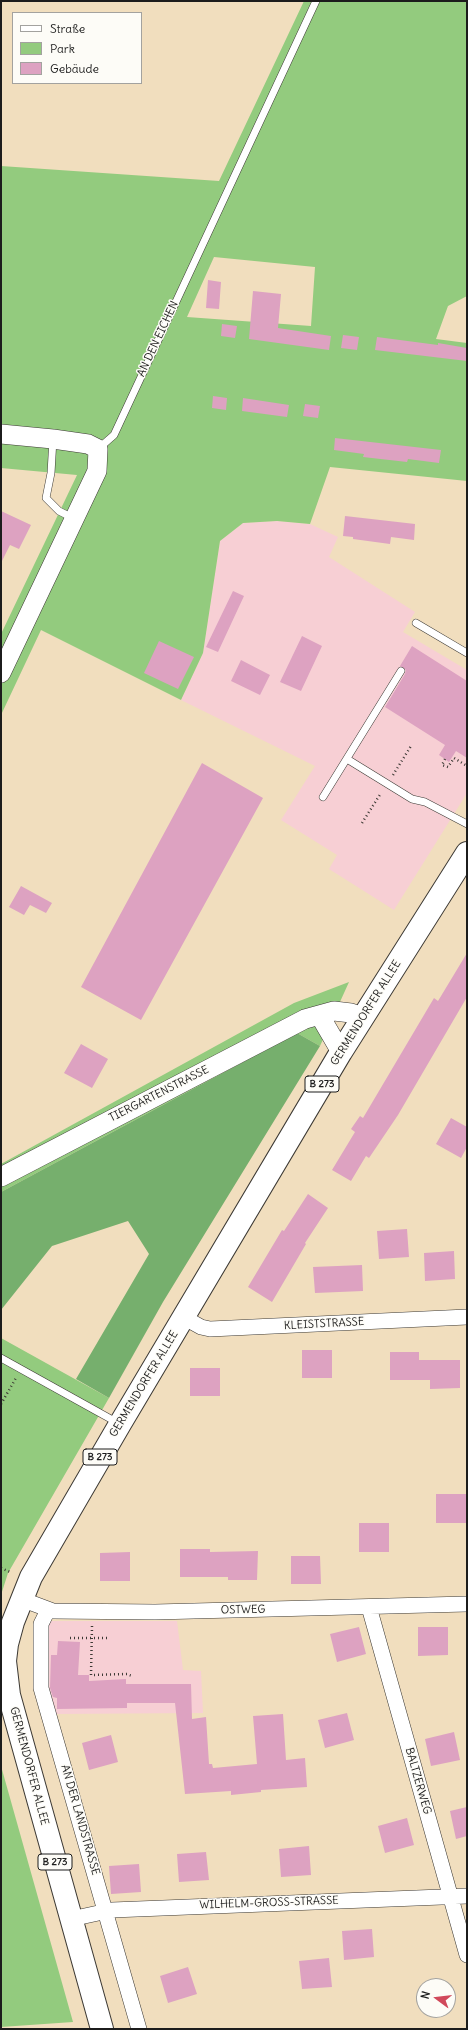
<!DOCTYPE html>
<meta charset="utf-8">
<style>
body{margin:0}
#map{position:relative;width:468px;height:2030px;overflow:hidden;background:#f1debe;font-family:Delius,sans-serif}
canvas{display:block}
.frame{position:absolute;inset:0;border:2px solid #1c1c1c;pointer-events:none}
.legend{position:absolute;left:12px;top:12px;width:130px;height:72px;box-sizing:border-box;background:#fdfcf7;border:1px solid #a3a29f;margin:0;padding:5px 7px;list-style:none;font-size:12px;color:#1c1c1c}
.legend li{display:flex;align-items:center;gap:8px;height:20px}
.legend b{width:20px;border:1px solid #a3a29f}
.north{position:absolute;left:416px;top:1978px;width:40px;height:40px;box-sizing:border-box;background:#fdfcf7;border:1px solid #a3a29f;border-radius:50%;rotate:285deg;font-size:11px;font-weight:700;line-height:16px;text-align:center;color:#1c1c1c}
.north::after{content:'';display:block;margin:auto;width:14px;height:18px;background:#d1495b;clip-path:polygon(50% 0,100% 100%,50% 72%,0 100%)}
</style>
<div id="map">
<canvas width="468" height="2030"></canvas>
<div class="frame"></div>
<ul class="legend">
<li><b style="height:5px;background:#fff"></b>Straße</li>
<li><b style="height:11px;background:#93cb7e"></b>Park</li>
<li><b style="height:11px;background:#dda2c1"></b>Gebäude</li>
</ul>
<div class="north">N</div>
</div>
<script>
const ctx = document.querySelector('canvas').getContext('2d');
ctx.lineJoin = 'round';
function fill(path, color) {
  ctx.fillStyle = color;
  ctx.fill(path, 'evenodd');
}
function toPath(rows) {
  const path = new Path2D();
  for (const r of rows) {
    path.moveTo(r[0], r[1]);
    for (let i = 2; i < r.length; i += 2) path.lineTo(r[i], r[i + 1]);
  }
  return path;
}
function strokePath(path, color, width, dash) {
  ctx.strokeStyle = color;
  ctx.lineWidth = width;
  ctx.lineCap = dash ? 'butt' : 'round';
  ctx.setLineDash(dash || []);
  ctx.stroke(path);
}
function label(font, color, halo, rows, align = 'center') {
  ctx.font = font + ' Delius,sans-serif';
  ctx.lineWidth = 3;
  ctx.setLineDash([]);
  ctx.textBaseline = 'middle';
  ctx.strokeStyle = halo;
  ctx.fillStyle = color;
  for (const [text, x, y, turn = 0] of rows) {
    ctx.save();
    ctx.translate(x, y);
    ctx.rotate((+turn || 0) * Math.PI / 180);
    ctx.textAlign = isNaN(turn) ? turn : align;
    if (halo) ctx.strokeText(text, 0, 0);
    ctx.fillText(text, 0, 0);
    ctx.restore();
  }
}
fill(toPath([
 [277,521,310,524,338,537,329,557,415,612,403,632,467,670,467,793,394,910,329,869,337,855,281,820,315,766,181,700,203,653,220,541,243,523],
 [48,1621,177,1621,183,1670,201,1671,203,1713,54,1714,48,1697]
]), '#f7cfd4');
fill(toPath([
 [304,1,467,1,467,296,448,306,436,339,467,343,467,481,330,467,310,524,277,521,243,523,220,541,203,653,181,700,41,630,1,715,1,634,77,475,1,468,1,166,219,181],
 [214,257,315,267,311,326,187,317],
 [349,982,320,1046,297,1033,1,1192,1,1164,294,1003],
 [1,1338,109,1398,8,1573,1,1595],
 [1,1766,73,2022,1,2027]
]), '#93cb7e');
fill(toPath([
 [297,1033,320,1046,163,1302,109,1398,76,1379,149,1254,128,1221,52,1246,1,1310,1,1192]
]), '#76af6d');
fill(toPath([
 [208,280,221,282,219,309,206,308],
 [253,291,281,294,278,328,331,336,329,350,249,339],
 [222,324,237,326,235,338,221,336],
 [343,335,359,337,357,350,341,348],
 [377,337,438,345,438,343,467,348,467,361,375,350],
 [213,396,227,398,226,410,212,408],
 [243,398,289,405,287,417,242,411],
 [305,404,320,406,318,418,303,416],
 [335,438,441,450,439,463,408,459,407,462,363,457,364,454,334,450],
 [1,511,31,525,19,549,10,545,1,563],
 [345,516,415,524,414,540,391,537,390,544,353,539,353,537,343,536],
 [233,591,244,596,218,652,206,647],
 [302,636,322,646,301,691,280,682],
 [159,641,194,657,178,689,144,673],
 [412,646,467,681,467,758,456,751,449,762,439,755,445,745,385,707,405,674,406,670,400,666],
 [241,660,270,675,260,695,231,681],
 [202,763,263,798,141,1020,81,987],
 [21,886,52,903,46,913,30,905,24,915,9,907],
 [467,953,467,997,398,1115,369,1158,366,1156,351,1181,332,1170,355,1132,351,1129,360,1116,363,1118,434,998,438,1001],
 [81,1044,108,1059,92,1088,64,1073],
 [451,1118,467,1127,467,1147,461,1158,436,1144],
 [308,1194,328,1208,305,1243,306,1244,272,1302,248,1287,282,1230,284,1231],
 [407,1229,409,1257,379,1259,377,1231],
 [454,1251,455,1279,425,1281,424,1253],
 [362,1265,363,1291,315,1293,313,1267],
 [302,1350,332,1350,332,1378,302,1378],
 [390,1352,419,1352,419,1360,460,1360,460,1388,430,1389,430,1380,390,1380],
 [190,1368,220,1368,220,1396,190,1396],
 [436,1494,466,1494,466,1523,436,1523],
 [359,1523,389,1523,389,1552,359,1552],
 [180,1549,210,1549,210,1552,258,1551,257,1580,228,1580,228,1577,180,1577],
 [130,1552,130,1581,100,1581,100,1553],
 [291,1556,320,1556,321,1584,291,1584],
 [359,1627,366,1654,337,1662,330,1634],
 [418,1627,448,1627,448,1655,418,1656],
 [58,1641,80,1642,78,1675,89,1675,89,1681,126,1679,126,1684,191,1684,192,1719,206,1717,209,1764,212,1764,213,1768,257,1764,253,1716,283,1714,286,1760,305,1758,307,1787,261,1790,261,1792,231,1795,231,1791,185,1794,175,1703,127,1703,127,1708,57,1709,57,1698,53,1697,50,1688,51,1655,57,1655],
 [347,1713,354,1740,325,1748,318,1720],
 [454,1732,460,1760,431,1766,425,1739],
 [111,1735,118,1762,89,1770,82,1743],
 [467,1807,467,1836,456,1839,450,1811],
 [407,1818,414,1845,385,1853,378,1826],
 [309,1846,311,1875,281,1877,279,1849],
 [206,1852,209,1880,179,1882,177,1854],
 [139,1864,141,1892,111,1894,109,1866],
 [372,1929,374,1957,344,1960,342,1931],
 [329,1958,332,1987,302,1989,299,1961],
 [188,1967,197,1994,168,2003,160,1976]
]), '#dda2c1');
const service = toPath([
 [53,439,51,473,46,498,59,511,73,518],
 [98,449,114,435,316,1],
 [416,623,467,653],
 [347,759,412,799,425,802,467,824],
 [323,797,401,671],
 [1,1358,118,1423]
]);
const minor = toPath([
 [183,1317,201,1327,210,1329,467,1317],
 [21,1599,53,1611,155,1612,467,1604],
 [369,1607,467,1955],
 [48,1610,41,1624,41,1688,139,2029],
 [71,1919,112,1910,467,1896]
]);
const tertiary = toPath([
 [1,434,53,439,88,444,98,449,97,471,1,673],
 [320,1016,341,1052],
 [1,1177,305,1019,334,1011,351,1013,363,1017]
]);
const primary = toPath([
 [102,2029,9,1695,5,1661,7,1644,13,1622,31,1577,120,1424,341,1052,467,853]
]);
strokePath(service, '#3c3934', 8);
strokePath(minor, '#3c3934', 16);
strokePath(tertiary, '#3c3934', 20);
strokePath(primary, '#3c3934', 24);
strokePath(toPath([
 [445,759,442,765,448,767,454,758,467,766],
 [393,775,411,746],
 [362,823,381,793],
 [1,1404,16,1378],
 [1,1568,10,1572],
 [92,1626,91,1675,127,1674,132,1676],
 [70,1638,108,1638]
]), '#3c3934', 2.5, [1, 3]);
strokePath(service, '#fff', 7);
strokePath(minor, '#fff', 15);
strokePath(tertiary, '#fff', 19);
strokePath(primary, '#fff', 22);
for (const [x, y, w] of [
 [322,1084,34],
 [100,1457,34],
 [55,1862,34]
]) {
  const box = new Path2D();
  box.roundRect(x - w / 2, y - 8, w, 16, 3);
  ctx.fillStyle = '#fdfcf7';
  ctx.fill(box);
  strokePath(box, '#1c1c1c', 1);
}
label('bold 10px', '#1c1c1c', null, [
 ["B 273",322,1084],
 ["B 273",100,1457],
 ["B 273",55,1862]
]);
label('11px', '#1c1c1c', '#fdfcf7', [
 ["AN DEN EICHEN",158,339,-65],
 ["GERMENDORFER ALLEE",366,1013,-58],
 ["TIERGARTENSTRASSE",159,1094,-27],
 ["KLEISTSTRASSE",324,1324,-3],
 ["GERMENDORFER ALLEE",144,1384,-59],
 ["OSTWEG",243,1610,-1],
 ["GERMENDORFER ALLEE",29,1766,75],
 ["BALTZERWEG",418,1781,74],
 ["AN DER LANDSTRASSE",80,1820,74],
 ["WILHELM-GROSS-STRASSE",269,1903,-2]
]);
</script>
